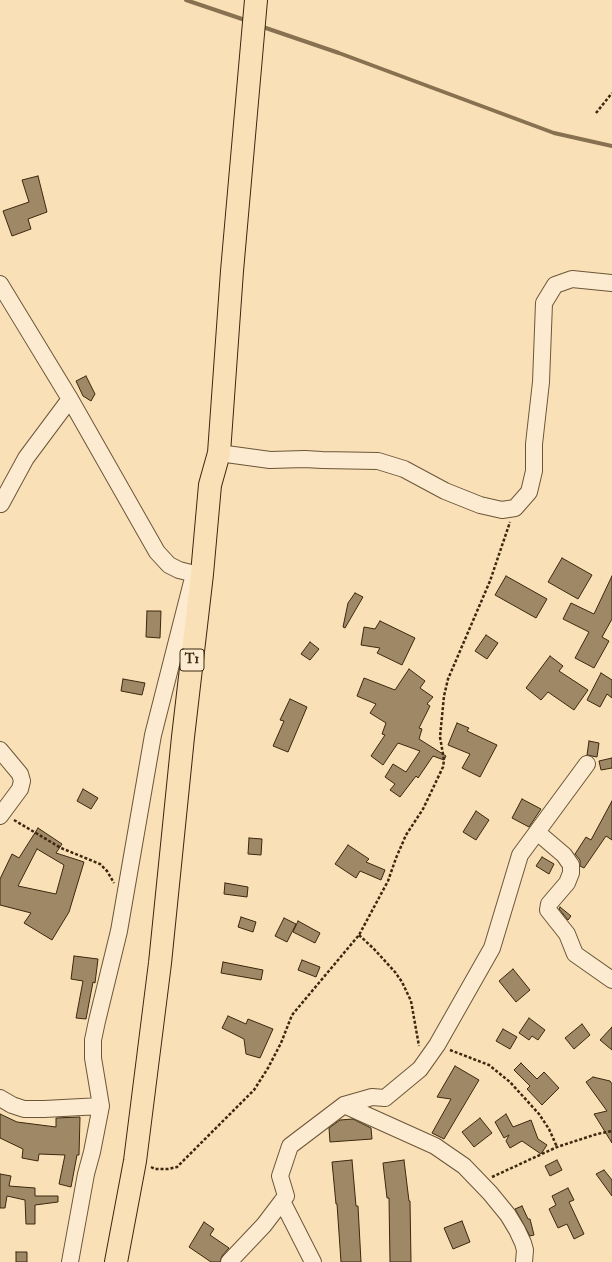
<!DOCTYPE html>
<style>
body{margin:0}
canvas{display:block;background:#fae0b6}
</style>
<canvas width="612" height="1262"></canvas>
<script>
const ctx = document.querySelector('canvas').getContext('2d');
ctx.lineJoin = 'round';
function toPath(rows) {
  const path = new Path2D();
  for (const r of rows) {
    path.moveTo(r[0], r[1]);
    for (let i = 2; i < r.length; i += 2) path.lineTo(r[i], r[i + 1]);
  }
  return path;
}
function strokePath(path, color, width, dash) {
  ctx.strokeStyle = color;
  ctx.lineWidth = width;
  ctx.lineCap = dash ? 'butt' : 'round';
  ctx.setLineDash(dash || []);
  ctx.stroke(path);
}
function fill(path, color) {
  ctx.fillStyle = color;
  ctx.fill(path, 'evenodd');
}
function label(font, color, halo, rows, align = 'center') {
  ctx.font = font + ' "IM FELL Double Pica",serif';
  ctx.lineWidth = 3;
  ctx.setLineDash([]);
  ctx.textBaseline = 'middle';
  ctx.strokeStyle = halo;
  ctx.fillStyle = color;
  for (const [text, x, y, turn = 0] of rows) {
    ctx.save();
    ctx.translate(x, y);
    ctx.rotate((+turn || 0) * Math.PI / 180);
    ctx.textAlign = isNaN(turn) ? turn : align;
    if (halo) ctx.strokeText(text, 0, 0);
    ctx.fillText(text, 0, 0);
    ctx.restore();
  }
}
strokePath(toPath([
 [186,0,248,21],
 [260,26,339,53,554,133,612,146]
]), '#877151', 4);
const building = toPath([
 [38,176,47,212,28,219,31,229,12,236,3,211,29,202,22,180,38,176],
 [86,376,95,394,91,401,83,396,76,381,86,376],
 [562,558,592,575,578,599,548,582,562,558],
 [506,576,547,599,536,618,495,595,506,576],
 [612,576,612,619,602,637,609,641,594,668,575,658,589,632,563,619,571,603,594,614,612,576],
 [355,593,363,597,345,628,343,627,348,603,355,593],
 [147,611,161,611,160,638,146,637,147,611],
 [380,621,415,638,402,665,377,653,380,648,361,645,364,627,375,629,380,621],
 [486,635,498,643,487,659,475,651,486,635],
 [310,642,319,649,310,660,301,654,310,642],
 [550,656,563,666,559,671,588,690,574,710,548,692,541,700,526,688,550,656],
 [409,669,425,681,420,688,433,697,427,704,430,706,419,728,422,729,419,739,446,756,444,760,433,756,418,778,416,776,400,797,390,790,395,784,385,777,393,764,406,772,420,751,398,743,383,765,371,756,385,735,382,734,386,723,370,713,376,704,357,696,364,678,395,690,409,669],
 [601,673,612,680,612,698,607,694,600,707,587,700,601,673],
 [123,679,145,683,142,695,121,691,123,679],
 [290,699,307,707,288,752,273,746,284,721,280,720,290,699],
 [457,723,469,728,467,731,497,745,480,777,462,768,470,754,448,745,457,723],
 [589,741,599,743,597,757,587,755,589,741],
 [612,758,612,768,601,770,599,761,612,758],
 [83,789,98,798,91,809,77,801,83,789],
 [522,799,541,809,529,827,512,818,522,799],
 [612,801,612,840,606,836,584,868,580,866,580,860,575,854,586,837,591,840,612,801],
 [476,811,489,820,476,840,463,832,476,811],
 [38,828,62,844,56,853,84,862,69,912,52,940,24,923,31,913,0,905,0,879,12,854,19,858,38,828],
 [37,849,64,865,56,894,18,886,37,849],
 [249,838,262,839,261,855,248,854,249,838],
 [348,845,369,859,366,862,385,870,381,880,360,871,356,878,335,864,348,845],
 [542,857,554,864,549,874,536,866,542,857],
 [225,883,248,887,247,897,224,894,225,883],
 [560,907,571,916,568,920,559,909,560,907],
 [241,917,256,922,253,932,238,927,241,917],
 [284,918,296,924,287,942,275,936,284,918],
 [298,921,320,933,315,943,293,932,298,921],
 [74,956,98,959,95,983,93,982,86,1019,76,1018,83,981,71,979,74,956],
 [302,960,320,967,316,977,298,970,302,960],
 [223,962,263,970,261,980,221,973,223,962],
 [513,969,530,990,516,1002,499,981,513,969],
 [228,1016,246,1024,248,1019,273,1029,260,1058,246,1054,244,1039,222,1028,228,1016],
 [529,1018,545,1030,538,1040,532,1036,529,1040,519,1033,529,1018],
 [582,1024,590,1035,574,1049,565,1038,582,1024],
 [612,1027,612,1050,600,1040,612,1027],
 [503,1029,517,1037,510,1049,496,1041,503,1029],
 [521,1063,537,1079,544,1072,559,1088,542,1105,527,1089,530,1086,514,1070,521,1063],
 [455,1066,479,1080,444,1139,432,1133,451,1099,437,1097,455,1066],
 [593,1077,610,1081,612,1084,612,1143,594,1114,607,1111,586,1082,593,1077],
 [0,1114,17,1122,56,1127,56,1118,80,1117,79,1155,77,1155,71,1187,59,1184,65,1155,39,1154,38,1161,22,1158,23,1149,0,1138,0,1114],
 [506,1114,513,1127,531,1120,538,1139,547,1145,541,1154,522,1141,510,1148,506,1141,509,1135,504,1138,495,1122,506,1114],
 [480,1118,492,1133,474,1147,462,1132,480,1118],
 [353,1119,371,1128,372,1139,330,1142,329,1128,340,1120,353,1119],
 [352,1160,356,1206,358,1206,361,1262,341,1262,337,1204,336,1204,332,1162,352,1160],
 [404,1160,409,1201,410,1201,411,1262,390,1262,389,1198,387,1198,383,1163,404,1160],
 [557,1160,562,1170,550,1176,545,1166,557,1160],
 [604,1170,612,1180,612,1196,596,1174,604,1170],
 [0,1174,11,1176,9,1186,35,1188,35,1196,58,1196,58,1202,35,1205,35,1224,26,1224,25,1200,7,1196,5,1208,0,1208,0,1174],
 [568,1188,574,1200,569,1202,584,1234,574,1239,567,1224,558,1228,549,1209,556,1205,552,1196,568,1188],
 [522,1206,528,1219,530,1219,534,1235,530,1236,515,1209,522,1206],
 [462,1221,470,1242,453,1249,444,1228,462,1221],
 [204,1222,214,1229,210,1235,229,1248,222,1256,220,1262,211,1262,189,1247,204,1222],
 [16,1252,27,1252,27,1262,16,1262,16,1252]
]);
fill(building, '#9e8866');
strokePath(building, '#3b280f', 1);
const minor = toPath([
 [0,284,70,399,157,552,169,565,179,570,195,574,202,574],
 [219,453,270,460,305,459,322,460,378,461,404,469,445,491,480,505,502,510,515,508,529,492,534,471,534,444,541,382,544,303,555,285,572,279,612,283],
 [1,504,26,458,70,399],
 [0,750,20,774,22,781,20,789,0,816],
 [537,832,564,855,571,865,571,873,567,883,549,904,548,910,567,934,575,954,612,980],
 [0,1098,12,1105,24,1109,44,1109,101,1106],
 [344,1105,435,1146,464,1166,490,1193,508,1215,517,1230,523,1243,525,1250,524,1262],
 [282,1201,313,1262],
 [70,1262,86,1174,92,1152,101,1106,93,1058,93,1040,97,1021,119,931,153,735,193,578],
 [229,1262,264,1225,286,1196,280,1176,290,1146,344,1105,372,1097,385,1098,420,1069,437,1045,492,948,520,855,587,764]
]);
const highway = toPath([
 [116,1262,135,1161,160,963,183,737,202,574,210,485,219,453,232,271,256,0]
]);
strokePath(minor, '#6b5639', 18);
strokePath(highway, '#3b280f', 24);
strokePath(toPath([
 [596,113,612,93],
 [14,820,61,848,100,864,107,871,114,883],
 [359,935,374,949,395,972,402,982,411,1001,419,1046],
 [450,1050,489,1065,510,1082,539,1114,549,1129,557,1147],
 [151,1167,155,1169,168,1169,177,1167,254,1090,268,1068,281,1043,292,1015,359,935,388,881,396,858,406,835,423,809,443,767,444,760,440,737,444,696,448,679,490,581,510,522],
 [492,1177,557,1147,597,1134,612,1131]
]), '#3b280f', 2.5, [3, 2]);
strokePath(minor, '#fcebd0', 16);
strokePath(highway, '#fae0b6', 22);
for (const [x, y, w] of [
 [192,660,24]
]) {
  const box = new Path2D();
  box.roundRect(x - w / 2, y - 11, w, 22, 3);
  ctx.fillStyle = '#fcebd0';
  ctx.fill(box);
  strokePath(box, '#3b280f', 1);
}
label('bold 13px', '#3b280f', null, [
 ["T1",192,660]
]);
</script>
